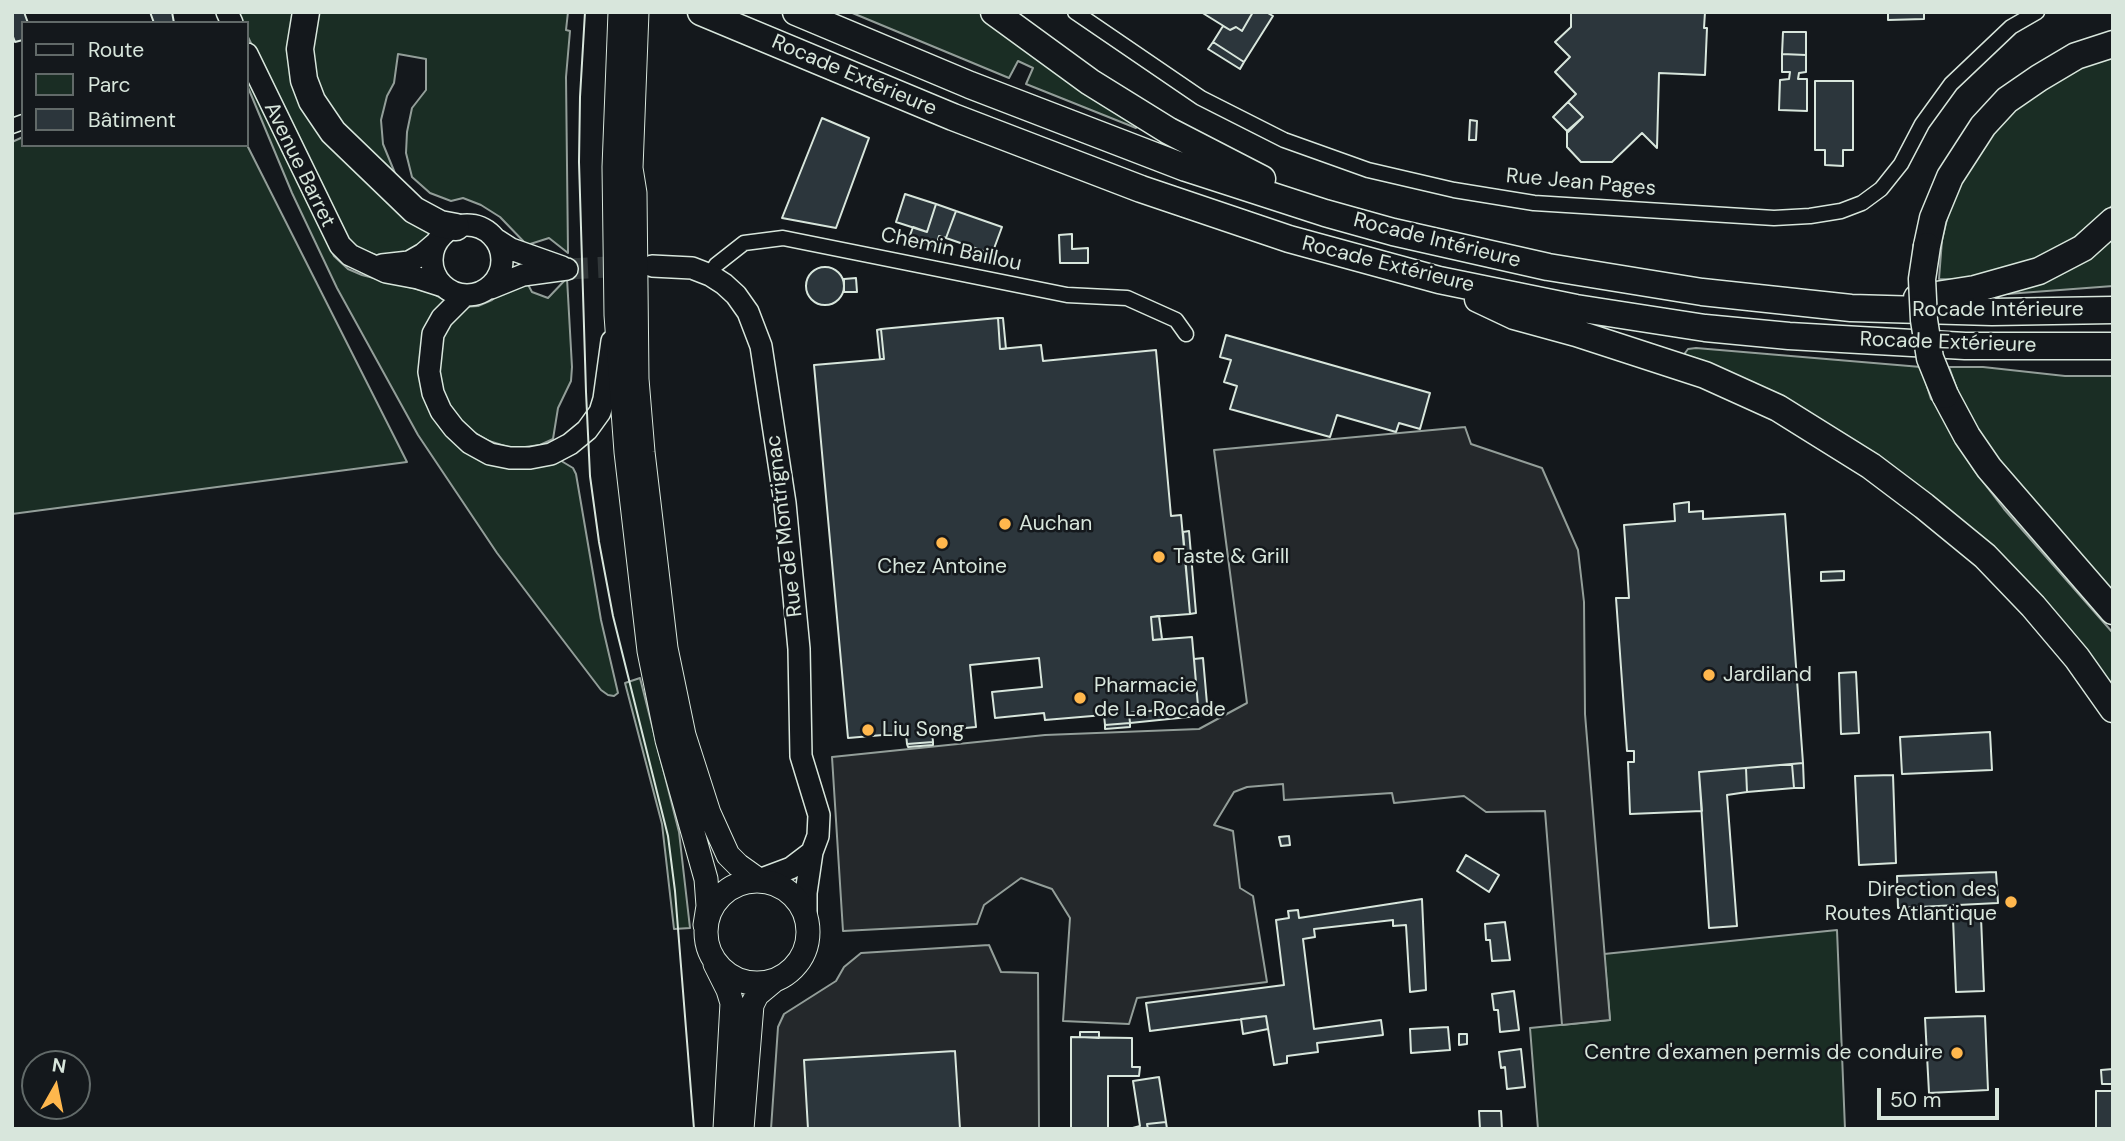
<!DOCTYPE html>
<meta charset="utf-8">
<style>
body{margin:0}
#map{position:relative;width:2125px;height:1141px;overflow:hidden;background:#14181c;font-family:"DM Sans",sans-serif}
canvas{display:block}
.frame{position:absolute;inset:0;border:14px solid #d8e6dc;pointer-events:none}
.legend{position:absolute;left:21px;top:21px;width:228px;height:126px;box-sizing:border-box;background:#14181c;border:2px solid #626a69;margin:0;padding:9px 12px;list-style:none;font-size:21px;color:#d8e6dc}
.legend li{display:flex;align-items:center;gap:14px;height:35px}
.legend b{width:35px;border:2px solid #626a69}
.north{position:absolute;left:21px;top:1050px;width:70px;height:70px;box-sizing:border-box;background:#14181c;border:2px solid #626a69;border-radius:50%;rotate:9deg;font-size:19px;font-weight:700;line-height:28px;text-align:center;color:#d8e6dc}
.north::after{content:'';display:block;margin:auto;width:24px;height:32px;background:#ffb74d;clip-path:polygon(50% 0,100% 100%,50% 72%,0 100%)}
.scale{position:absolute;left:1877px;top:1088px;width:122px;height:32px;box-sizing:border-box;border:4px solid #d8e6dc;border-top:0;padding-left:9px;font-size:21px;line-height:24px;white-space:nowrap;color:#d8e6dc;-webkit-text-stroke:5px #14181c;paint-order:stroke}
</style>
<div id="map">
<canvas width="2125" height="1141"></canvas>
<div class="frame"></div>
<ul class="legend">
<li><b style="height:9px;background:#14181c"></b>Route</li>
<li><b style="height:19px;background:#1a2d24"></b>Parc</li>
<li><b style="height:19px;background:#2c363c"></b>Bâtiment</li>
</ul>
<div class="north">N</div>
<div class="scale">50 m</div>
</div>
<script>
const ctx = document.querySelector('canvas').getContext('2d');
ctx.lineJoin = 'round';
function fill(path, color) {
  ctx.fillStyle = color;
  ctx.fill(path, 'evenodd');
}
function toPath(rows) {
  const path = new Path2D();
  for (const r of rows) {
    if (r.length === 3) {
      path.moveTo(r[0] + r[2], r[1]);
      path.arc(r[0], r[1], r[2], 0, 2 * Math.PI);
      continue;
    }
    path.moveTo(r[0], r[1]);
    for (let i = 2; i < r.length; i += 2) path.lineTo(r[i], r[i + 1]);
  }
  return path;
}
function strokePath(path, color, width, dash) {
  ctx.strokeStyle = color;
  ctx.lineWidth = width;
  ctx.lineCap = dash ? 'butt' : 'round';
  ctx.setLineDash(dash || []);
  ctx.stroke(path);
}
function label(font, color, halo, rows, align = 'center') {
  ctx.font = font + ' "DM Sans",sans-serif';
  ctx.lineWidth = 5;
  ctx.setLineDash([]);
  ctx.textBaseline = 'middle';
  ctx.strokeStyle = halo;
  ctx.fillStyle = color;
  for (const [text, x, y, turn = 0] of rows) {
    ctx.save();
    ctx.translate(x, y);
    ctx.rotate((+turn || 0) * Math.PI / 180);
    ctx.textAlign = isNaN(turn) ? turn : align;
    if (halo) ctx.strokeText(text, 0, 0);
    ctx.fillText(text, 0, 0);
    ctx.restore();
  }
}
const green = toPath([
 [236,12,296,12,301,93,434,228,422,244,407,252,392,256,376,255,360,249,346,238,247,35,247,23,241,23,236,12],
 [317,12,568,12,566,30,570,31,566,77,568,253,549,238,527,245,500,217,481,205,463,198,451,201,430,193,412,177,406,153,407,132,412,108,426,90,426,59,398,54,394,83,387,96,381,120,383,144,399,183,353,136,328,106,314,72,310,48,317,12],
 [850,12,979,12,1138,125,1136,128,1026,84,1033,68,1018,61,1009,78,850,12],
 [2113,55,2113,205,2063,247,2024,264,1964,280,1939,279,1942,240,1949,211,1962,179,1999,125,2021,104,2079,68,2113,55],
 [247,73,334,256,348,269,362,275,432,293,449,303,424,337,420,355,419,374,445,433,558,459,573,468,576,474,601,620,618,693,614,696,608,695,601,690,537,606,497,553,418,435,337,288,292,193,247,85,247,73],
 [23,137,23,145,247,145,407,462,12,514,12,142,23,137],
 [2113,234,2113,286,2007,294,2055,274,2113,234],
 [567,278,572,367,571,381,558,408,553,439,540,445,525,447,508,447,489,441,472,431,458,418,448,403,441,385,438,366,440,346,446,326,463,307,478,306,492,300,507,286,526,281,532,292,548,298,567,278],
 [1696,348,1921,367,1931,399,1937,403,1955,439,1974,470,2004,509,2113,633,2113,701,1997,562,1686,359,1685,353,1688,349,1696,348],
 [1949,367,1983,367,2065,376,2113,376,2113,596,1986,447,1962,403,1949,367],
 [640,678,679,832,690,928,674,929,662,824,625,683,640,678],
 [1837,930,1845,1129,1538,1129,1530,1028,1610,1020,1604,954,1837,930]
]);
fill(green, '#1a2d24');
strokePath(green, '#939e99', 2);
const parking = toPath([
 [1465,427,1471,444,1542,468,1578,550,1584,602,1585,714,1610,1020,1562,1025,1545,811,1486,812,1464,796,1394,803,1392,793,1284,800,1283,784,1247,787,1234,792,1214,825,1233,831,1240,888,1253,896,1267,982,1137,998,1129,1024,1063,1021,1070,918,1052,889,1021,878,984,905,977,924,843,931,832,757,1045,735,1199,729,1247,703,1214,450,1465,427],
 [989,945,1001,972,1038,973,1039,1129,771,1129,778,1027,784,1014,836,981,844,967,861,953,989,945]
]);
fill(parking, '#24282b');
strokePath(parking, '#939e99', 2);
const building = toPath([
 [12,12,24,12,28,23,23,23,23,40,15,42,12,34,12,12],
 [150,12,172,12,174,23,154,23,150,12],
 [1201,12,1253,12,1242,31,1236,27,1230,30,1201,12],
 [1253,12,1266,12,1273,16,1244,62,1213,42,1223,26,1230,30,1236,27,1242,31,1253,12],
 [1571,12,1705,12,1704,28,1707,28,1705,75,1659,73,1657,148,1642,133,1612,162,1581,162,1567,147,1567,131,1583,117,1568,102,1576,94,1555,72,1570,57,1555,42,1571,27,1571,12],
 [1888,12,1924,12,1924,19,1888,20,1888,12],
 [1783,32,1806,32,1806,55,1782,54,1783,32],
 [1213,42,1244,62,1240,69,1208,49,1213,42],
 [1782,54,1806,55,1806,72,1799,73,1798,79,1807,79,1807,111,1779,110,1780,80,1789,79,1790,72,1782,72,1782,54],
 [1815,81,1853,81,1853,150,1843,150,1843,166,1825,165,1825,150,1815,150,1815,81],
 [1568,102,1583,117,1568,132,1553,117,1568,102],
 [822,118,869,138,836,228,782,218,822,118],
 [1470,120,1477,121,1476,140,1469,140,1470,120],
 [905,194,936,204,927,232,896,222,905,194],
 [936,204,956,211,946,238,939,236,936,247,909,238,913,227,927,232,936,204],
 [956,211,1002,227,992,254,946,238,956,211],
 [1072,234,1072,249,1088,248,1088,263,1060,263,1059,235,1072,234],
 [825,286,19],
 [856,278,857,292,844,292,844,279,856,278],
 [998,318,1003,318,1006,349,1000,349,998,318],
 [998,318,1000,349,1041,345,1043,361,1156,350,1171,516,1181,515,1190,614,1151,617,1153,640,1192,637,1198,706,1129,713,1130,723,1105,725,1104,715,1045,720,1044,713,995,718,992,692,1042,687,1039,658,970,665,976,727,932,731,933,742,907,744,906,733,848,738,814,365,884,359,881,329,998,318],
 [881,329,884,359,880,359,877,330,881,329],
 [1226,335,1430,393,1420,429,1399,423,1396,432,1337,415,1330,437,1230,409,1237,386,1224,382,1231,360,1220,357,1226,335],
 [1689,502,1689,512,1703,511,1703,519,1785,514,1803,763,1699,772,1702,811,1630,814,1628,762,1634,762,1634,751,1627,751,1616,598,1629,598,1624,525,1675,521,1674,504,1689,502],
 [1189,531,1196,613,1190,614,1183,532,1189,531],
 [1844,571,1844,580,1821,581,1821,572,1844,571],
 [1159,616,1162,639,1153,640,1151,617,1159,616],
 [1203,658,1208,715,1130,723,1129,713,1198,706,1194,659,1203,658],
 [1856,672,1859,733,1841,734,1839,673,1856,672],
 [1130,723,1130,727,1105,729,1105,725,1130,723],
 [1990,732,1992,770,1902,774,1900,737,1990,732],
 [933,742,933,745,908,747,907,744,933,742],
 [1803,763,1804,788,1794,788,1792,764,1803,763],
 [1792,764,1794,788,1747,792,1746,768,1792,764],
 [1746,768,1747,792,1727,795,1737,926,1709,928,1699,772,1746,768],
 [1893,775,1896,863,1859,865,1855,776,1893,775],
 [1289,836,1290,845,1281,846,1279,837,1289,836],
 [1466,855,1499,875,1489,892,1457,871,1466,855],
 [1996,872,1998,903,1898,908,1897,876,1996,872],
 [1422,899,1426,990,1410,992,1406,925,1393,926,1393,920,1314,929,1315,937,1303,939,1314,1029,1381,1020,1383,1035,1317,1043,1318,1052,1287,1056,1287,1063,1274,1065,1266,1016,1150,1031,1146,1003,1284,985,1276,920,1289,918,1288,911,1298,910,1299,918,1422,899],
 [1981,917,1984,991,1956,992,1953,918,1981,917],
 [1505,922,1510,960,1492,961,1490,940,1486,940,1485,924,1505,922],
 [1514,991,1519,1030,1500,1032,1498,1010,1494,1010,1492,994,1514,991],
 [1266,1016,1268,1029,1243,1034,1241,1019,1266,1016],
 [1985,1016,1988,1090,1929,1093,1925,1018,1985,1016],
 [1448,1027,1450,1050,1411,1053,1410,1029,1448,1027],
 [1080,1032,1099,1032,1099,1038,1080,1037,1080,1032],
 [1459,1034,1467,1034,1467,1044,1459,1045,1459,1034],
 [1071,1037,1132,1038,1132,1067,1140,1067,1139,1076,1108,1076,1108,1129,1071,1129,1071,1037],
 [1521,1049,1525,1087,1507,1089,1505,1067,1501,1068,1499,1052,1521,1049],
 [955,1051,960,1129,808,1129,804,1060,955,1051],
 [2113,1069,2113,1084,2102,1084,2101,1070,2113,1069],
 [1159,1077,1166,1122,1147,1124,1148,1129,1129,1129,1140,1126,1133,1081,1159,1077],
 [2096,1091,2113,1091,2113,1129,2096,1129,2096,1091],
 [1479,1111,1501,1111,1502,1129,1480,1129,1479,1111],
 [1166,1122,1167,1129,1148,1129,1147,1124,1166,1122]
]);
fill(building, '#2c363c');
strokePath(building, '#d8e6dc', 2);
strokePath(toPath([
 [567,269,631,266]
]), '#313739', 21, [21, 10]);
const minor = toPath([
 [1075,12,1201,98,1284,140,1368,170,1454,190,1534,203,1774,218,1810,216,1841,211,1862,203,1881,189,1901,164,1922,124,1951,84,2011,27,2037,12],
 [12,126,23,122],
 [710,275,716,265,744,243,783,238,1067,295,1127,298,1176,320,1186,334]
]);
const secondary = toPath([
 [227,12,232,23],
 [247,54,340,245,350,255,386,272,418,278,443,286],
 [467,260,35],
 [497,240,511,249,562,267],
 [382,265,409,262,423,254,437,242],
 [652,266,692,268,710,275,724,284,736,295,748,312,761,346,785,503,799,649,801,756,819,815,818,836,812,852,806,893,806,917],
 [491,288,523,275,567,269],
 [464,296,442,318,433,334,429,372,433,393,441,411,454,428,470,443,490,454,510,458,530,458,551,454,570,444,587,430,600,412,604,399,612,341],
 [759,880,791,868,812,852]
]);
const primary = toPath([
 [620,12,614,167,616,315,626,452,649,651,667,740,706,879,708,906,705,925],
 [637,12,631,168,635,193,637,379,643,452,666,648,684,735,709,813,728,855,738,865,759,880],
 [757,932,51],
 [715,964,728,990,732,1003,725,1129],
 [742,1129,752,1005,757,995,775,980]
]);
const motorway = toPath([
 [306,12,300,49,304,80,312,101,333,132,414,210,440,224,456,227],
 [701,12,953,117,1141,189,1289,239,1439,280,1576,308,1705,328,1789,336,1965,346,2113,346],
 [796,12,970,85,1186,168,1325,213,1393,232,1548,267,1702,292,1851,308,1992,312,2113,310],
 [994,12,1090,82,1169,131,1262,179],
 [1927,246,1933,218,1950,177,1983,126,2007,100,2039,78,2076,56,2113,44],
 [1917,298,1975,289,2039,271,2083,248,2113,221],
 [1478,299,1514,316,1576,333,1705,375,1778,408,1871,466,1924,506,1985,556,2033,606,2077,658,2113,709],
 [1945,395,1967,436,1989,468,2113,611]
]);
strokePath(minor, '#d8e6dc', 17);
strokePath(secondary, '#d8e6dc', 24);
strokePath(primary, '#d8e6dc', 25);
strokePath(motorway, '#d8e6dc', 29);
strokePath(minor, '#14181c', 14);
strokePath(secondary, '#14181c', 21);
strokePath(primary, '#14181c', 23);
strokePath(motorway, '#14181c', 26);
strokePath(toPath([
 [585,12,580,97,579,162,586,392,590,476,599,542,613,616,668,836,675,891,694,1129]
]), '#d8e6dc', 2);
const motorwayBridge = toPath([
 [1927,246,1922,279,1924,320,1930,358,1945,395]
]);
strokePath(motorwayBridge, '#d8e6dc', 29, []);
strokePath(motorwayBridge, '#14181c', 26);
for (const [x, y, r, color] of [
 [1005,524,7,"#ffb74d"],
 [942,543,7,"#ffb74d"],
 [1159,557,7,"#ffb74d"],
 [1709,675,7,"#ffb74d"],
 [1080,698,7,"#ffb74d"],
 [868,730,7,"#ffb74d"],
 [2011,902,7,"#ffb74d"],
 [1957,1053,7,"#ffb74d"]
]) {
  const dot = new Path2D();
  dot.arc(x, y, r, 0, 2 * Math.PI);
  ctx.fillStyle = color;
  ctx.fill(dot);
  strokePath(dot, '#14181c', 2.5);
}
label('21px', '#d8e6dc', '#14181c', [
 ["Rocade Extérieure",854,76,23],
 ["Avenue Barret",299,165,64],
 ["Rue Jean Pages",1581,183,5],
 ["Rocade Intérieure",1437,241,14],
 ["Chemin Baillou",951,250,12],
 ["Rocade Extérieure",1388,265,14],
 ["Rocade Intérieure",1998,310],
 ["Rocade Extérieure",1948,343,2],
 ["Rue de Montrignac",785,526,-97]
]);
label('21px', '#d8e6dc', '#14181c', [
 ["Auchan",1019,524],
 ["Taste & Grill",1173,557],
 ["Chez Antoine",942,567,"center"],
 ["Jardiland",1723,675],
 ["Pharmacie",1094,686],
 ["de La Rocade",1094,710],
 ["Liu Song",882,730],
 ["Direction des",1997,890,"right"],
 ["Routes Atlantique",1997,914,"right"],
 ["Centre d'examen permis de conduire",1943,1053,"right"]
], 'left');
</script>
